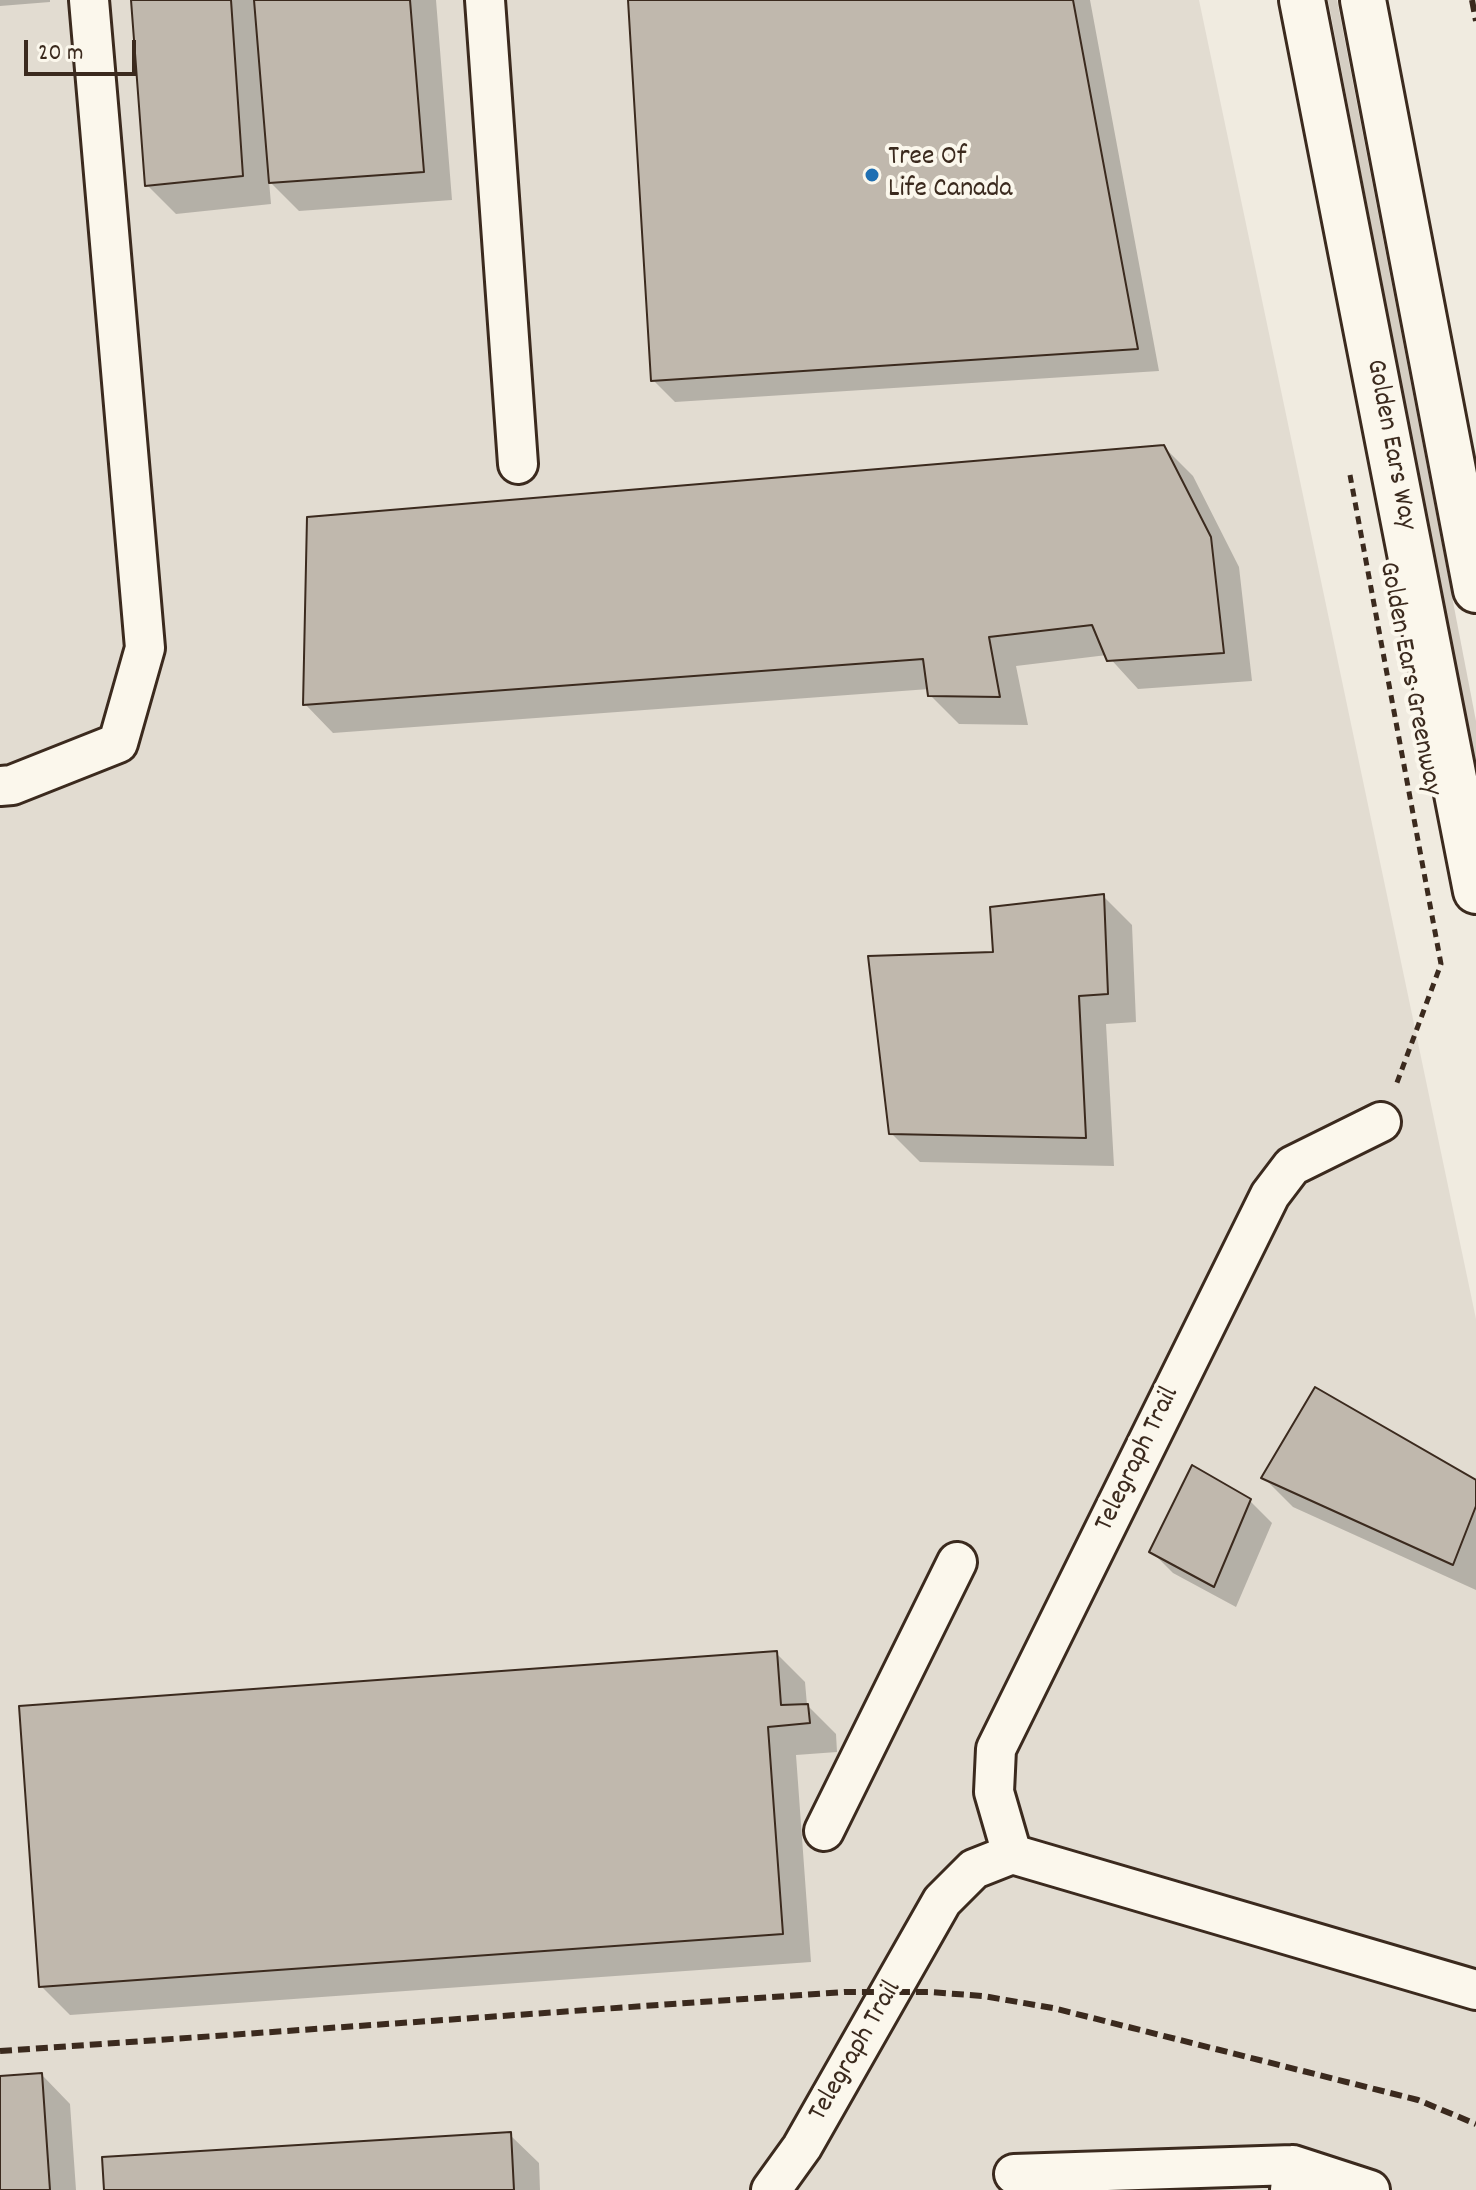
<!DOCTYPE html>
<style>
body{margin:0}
#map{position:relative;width:1476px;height:2190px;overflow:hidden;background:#f0ebe0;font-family:Dekko,sans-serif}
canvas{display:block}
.scale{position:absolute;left:24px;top:40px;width:112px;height:36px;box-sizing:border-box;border:4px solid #3b2a1e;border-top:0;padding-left:10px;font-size:24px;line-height:28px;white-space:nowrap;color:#3b2a1e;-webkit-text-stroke:6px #fbf7ec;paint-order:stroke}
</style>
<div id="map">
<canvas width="1476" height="2190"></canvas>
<div class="scale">20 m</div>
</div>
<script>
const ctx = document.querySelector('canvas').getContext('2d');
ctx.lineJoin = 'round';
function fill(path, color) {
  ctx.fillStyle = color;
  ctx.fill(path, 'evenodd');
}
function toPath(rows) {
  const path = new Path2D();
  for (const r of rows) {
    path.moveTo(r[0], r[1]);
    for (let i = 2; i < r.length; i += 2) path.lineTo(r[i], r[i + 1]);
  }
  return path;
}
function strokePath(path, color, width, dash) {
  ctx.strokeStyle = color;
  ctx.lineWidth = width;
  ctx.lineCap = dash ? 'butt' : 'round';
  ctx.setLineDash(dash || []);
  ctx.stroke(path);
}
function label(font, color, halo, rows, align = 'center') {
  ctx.font = font + ' Dekko,sans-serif';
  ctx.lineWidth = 8;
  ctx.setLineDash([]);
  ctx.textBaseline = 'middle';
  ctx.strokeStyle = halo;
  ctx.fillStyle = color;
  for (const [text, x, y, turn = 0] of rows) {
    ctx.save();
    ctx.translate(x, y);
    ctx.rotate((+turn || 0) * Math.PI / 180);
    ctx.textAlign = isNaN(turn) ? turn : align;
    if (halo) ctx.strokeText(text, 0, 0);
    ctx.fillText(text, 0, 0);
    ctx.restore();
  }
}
fill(toPath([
 [0,0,1199,0,1476,1319,1476,2190,0,2190]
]), '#e2dcd1');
fill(toPath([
 [1328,0,1337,0,1476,721,1476,775]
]), '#d5cec3');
fill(toPath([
 [0,0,50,0,50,2,0,6],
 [133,0,436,0,452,200,299,211,269,181,271,204,176,214,147,185],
 [630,0,1090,0,1159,371,675,402,653,380],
 [1164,447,1193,476,1239,567,1252,681,1138,689,1107,655,1016,666,1028,725,959,724,930,695,929,689,333,733,305,704],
 [1103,896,1132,925,1136,1022,1106,1024,1114,1166,920,1162,891,1133,995,954],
 [1264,1478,1476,1483,1476,1590,1293,1507],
 [1250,1501,1272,1523,1236,1607,1173,1573,1151,1551],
 [776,1653,805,1682,807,1705,836,1734,837,1752,796,1755,811,1962,70,2015,41,1986],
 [42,2075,70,2104,76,2190,0,2190,0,2078],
 [510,2135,539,2163,540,2190,106,2190]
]), '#0003');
const building = toPath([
 [131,0,231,0,243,176,145,186,131,0],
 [254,0,410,0,424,172,269,183,254,0],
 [628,0,1073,0,1138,349,651,381,628,0],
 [1164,445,1211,537,1224,653,1107,661,1092,625,989,637,1000,697,928,696,923,659,303,705,307,517,1164,445],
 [1104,894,1108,994,1079,996,1086,1138,889,1134,868,956,993,952,990,907,1104,894],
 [1315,1387,1476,1480,1476,1506,1453,1565,1261,1478,1315,1387],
 [1192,1465,1251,1499,1214,1587,1149,1552,1192,1465],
 [777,1651,781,1705,808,1704,810,1723,768,1727,783,1934,39,1987,19,1706,777,1651],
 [42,2073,50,2190,0,2190,0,2076,42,2073],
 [511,2132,514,2190,104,2190,102,2157,511,2132]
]);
fill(building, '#c0b8ad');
strokePath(building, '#3b2a1e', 2);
const minor = toPath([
 [485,0,518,464],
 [0,786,12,785,118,743,145,648,89,0],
 [824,1831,957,1562],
 [1012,1854,994,1792,996,1749,1270,1195,1292,1166,1381,1122],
 [1293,2165,1370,2190],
 [1014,2174,1293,2165,1290,2190],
 [771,2190,802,2147,942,1901,974,1869,1012,1854,1476,1990]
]);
const highway = toPath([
 [1302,0,1476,891],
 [1363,0,1476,590]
]);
strokePath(minor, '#3b2a1e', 44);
strokePath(highway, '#3b2a1e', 50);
strokePath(toPath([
 [1350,475,1441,964,1395,1088]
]), '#3b2a1e', 5, [8, 6]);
strokePath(minor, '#fbf7ec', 38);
strokePath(highway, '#fbf7ec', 44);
strokePath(toPath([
 [1472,0,1476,21],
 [0,2051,845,1992,930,1992,983,1996,1053,2008,1418,2100,1476,2124]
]), '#3b2a1e', 6, [12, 6]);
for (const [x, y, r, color] of [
 [872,175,8,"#1f6fb2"]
]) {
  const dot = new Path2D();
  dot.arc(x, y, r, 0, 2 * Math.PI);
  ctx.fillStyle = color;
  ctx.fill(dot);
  strokePath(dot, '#fbf7ec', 3);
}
label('28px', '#3b2a1e', '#fbf7ec', [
 ["Tree Of",888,159],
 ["Life Canada",888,191]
], 'left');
label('28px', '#3b2a1e', '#fbf7ec', [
 ["Golden Ears Way",1389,445,79],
 ["Golden Ears Greenway",1408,679,79],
 ["Telegraph Trail",1139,1460,-64],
 ["Telegraph Trail",857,2052,-60]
]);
</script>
